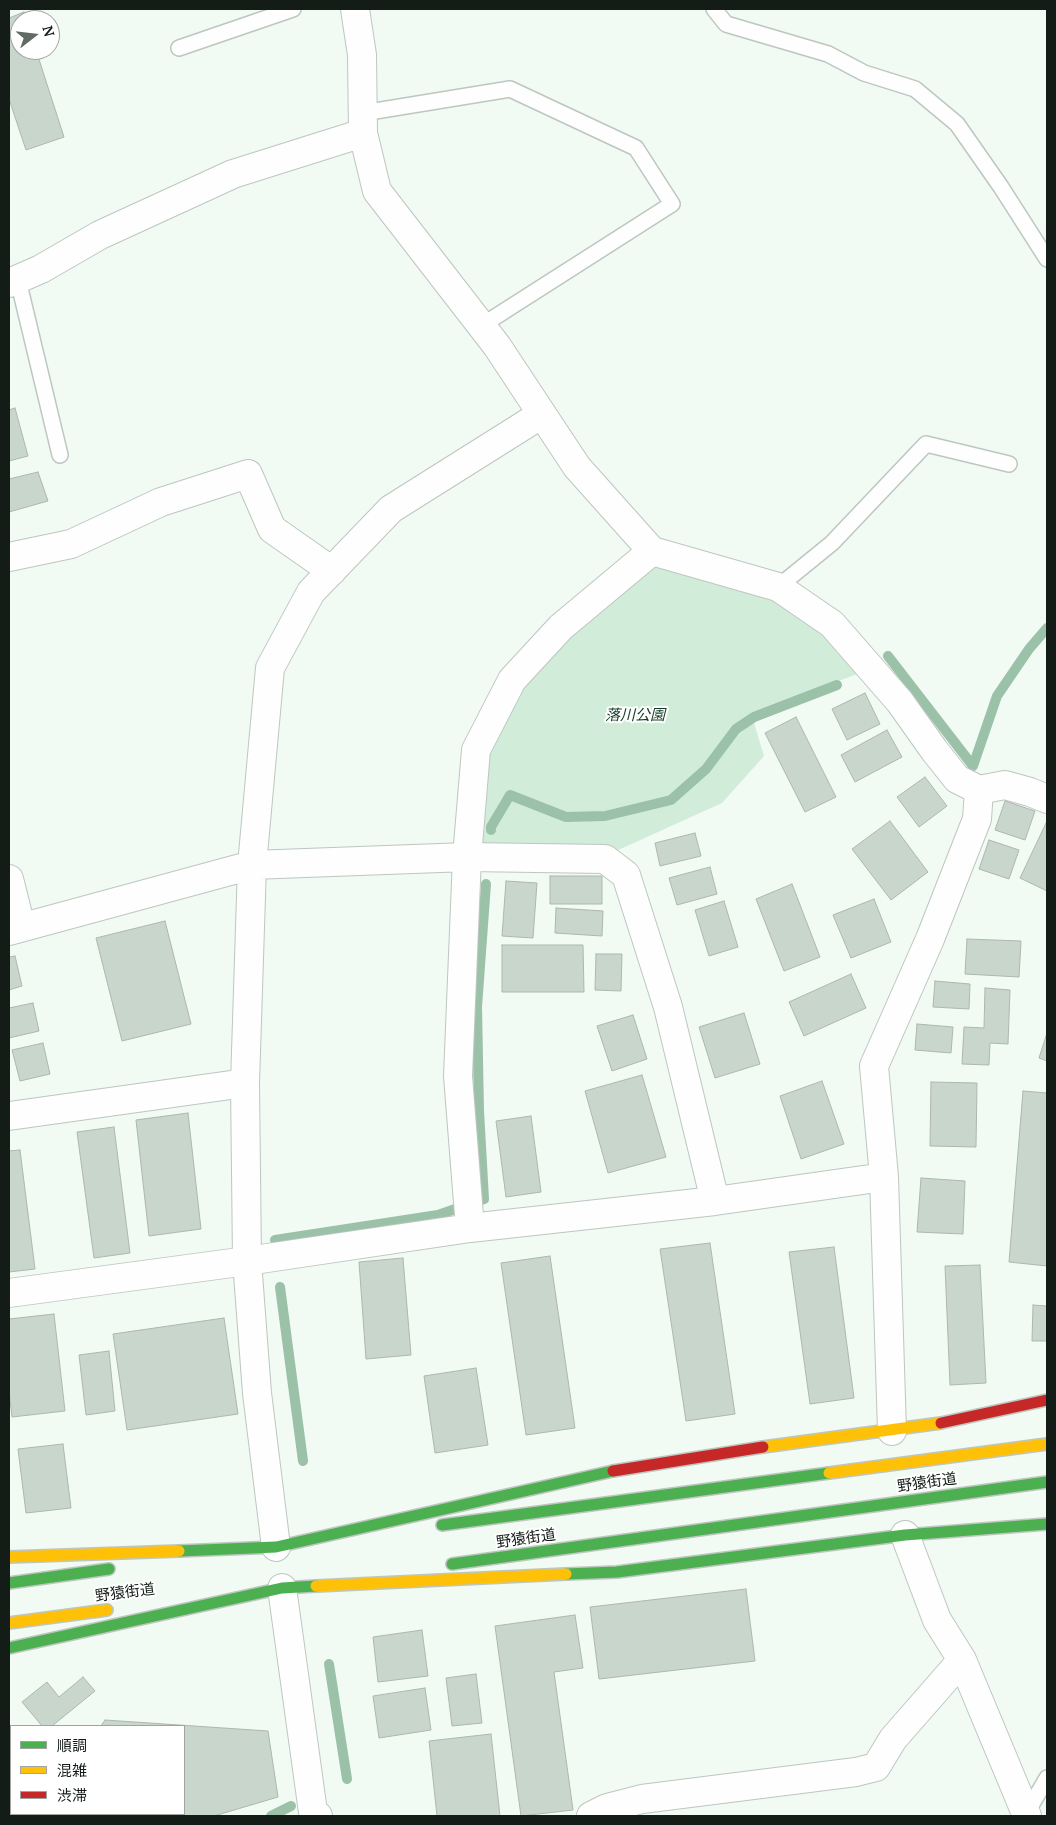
<!DOCTYPE html>
<meta charset="utf-8">
<style>
body{margin:0}
#map{position:relative;width:1056px;height:1825px;overflow:hidden;background:#f1faf3;font-family:"PT Serif","Noto Sans JP",serif}
canvas{display:block}
.frame{position:absolute;inset:0;border:10px solid #141c17;pointer-events:none}
.legend{position:absolute;left:10px;top:1725px;width:175px;height:90px;box-sizing:border-box;background:#fff;border:1px solid #a1a4a2;margin:0;padding:6px 9px;list-style:none;font-size:15px;color:#141c17}
.legend li{display:flex;align-items:center;gap:10px;height:25px}
.legend b{width:25px;border:1px solid #a1a4a2}
.north{position:absolute;left:10px;top:10px;width:50px;height:50px;box-sizing:border-box;background:#fff;border:1px solid #a1a4a2;border-radius:50%;rotate:74deg;font-size:14px;font-weight:700;line-height:20px;text-align:center;color:#141c17}
.north::after{content:'';display:block;margin:auto;width:18px;height:22px;background:#616a64;clip-path:polygon(50% 0,100% 100%,50% 72%,0 100%)}
</style>
<div id="map">
<canvas width="1056" height="1825"></canvas>
<div class="frame"></div>
<ul class="legend">
<li><b style="height:6px;background:#4caf50"></b>順調</li>
<li><b style="height:6px;background:#ffc107"></b>混雑</li>
<li><b style="height:6px;background:#c62828"></b>渋滞</li>
</ul>
<div class="north">N</div>
</div>
<script>
const ctx = document.querySelector('canvas').getContext('2d');
ctx.lineJoin = 'round';
function fill(path, color) {
  ctx.fillStyle = color;
  ctx.fill(path, 'evenodd');
}
function toPath(rows) {
  const path = new Path2D();
  for (const r of rows) {
    path.moveTo(r[0], r[1]);
    for (let i = 2; i < r.length; i += 2) path.lineTo(r[i], r[i + 1]);
  }
  return path;
}
function strokePath(path, color, width, dash) {
  ctx.strokeStyle = color;
  ctx.lineWidth = width;
  ctx.lineCap = dash ? 'butt' : 'round';
  ctx.setLineDash(dash || []);
  ctx.stroke(path);
}
function label(font, color, halo, rows, align = 'center') {
  ctx.font = font + ' "PT Serif","Noto Sans JP",serif';
  ctx.lineWidth = 4;
  ctx.setLineDash([]);
  ctx.textBaseline = 'middle';
  ctx.strokeStyle = halo;
  ctx.fillStyle = color;
  for (const [text, x, y, turn = 0] of rows) {
    ctx.save();
    ctx.translate(x, y);
    ctx.rotate((+turn || 0) * Math.PI / 180);
    ctx.textAlign = isNaN(turn) ? turn : align;
    if (halo) ctx.strokeText(text, 0, 0);
    ctx.fillText(text, 0, 0);
    ctx.restore();
  }
}
fill(toPath([
 [652,551,778,587,871,669,751,713,764,756,722,803,616,851,467,857,476,750,512,680]
]), '#d1edda');
strokePath(toPath([
 [888,656,973,766,997,696,1029,649,1047,628],
 [491,830,491,827,510,795,566,817,605,816,671,800,706,769,736,729,754,717,837,685],
 [275,1240,438,1215,484,1199,479,1111,477,1007,486,884],
 [280,1287,303,1461],
 [329,1664,347,1779],
 [271,1816,291,1806]
]), '#9bc1a9', 10);
const building = toPath([
 [24,12,27,20,20,20,20,50,36,50,64,137,26,150,9,99,9,18,24,12],
 [15,408,28,456,9,461,9,410,15,408],
 [38,472,48,501,9,512,9,479,38,472],
 [865,693,880,724,847,740,832,709,865,693],
 [796,717,836,797,805,812,765,733,796,717],
 [887,730,902,757,855,782,841,755,887,730],
 [925,777,947,806,919,827,897,797,925,777],
 [1005,801,1035,811,1025,840,995,830,1005,801],
 [890,821,928,872,891,900,852,849,890,821],
 [1047,821,1047,891,1020,878,1047,821],
 [695,833,701,856,660,866,655,843,695,833],
 [989,840,1019,850,1009,879,979,869,989,840],
 [710,867,717,894,677,905,669,878,710,867],
 [550,876,602,876,602,904,550,904,550,876],
 [506,881,537,883,533,938,502,936,506,881],
 [792,884,820,957,784,971,756,899,792,884],
 [874,899,891,942,851,958,833,915,874,899],
 [724,901,738,947,709,956,695,910,724,901],
 [556,908,603,911,602,936,555,933,556,908],
 [165,921,191,1024,122,1041,96,938,165,921],
 [967,939,1021,941,1019,977,965,974,967,939],
 [502,945,583,945,584,992,502,992,502,945],
 [596,954,622,954,621,991,595,990,596,954],
 [15,956,22,986,9,990,9,957,15,956],
 [851,974,866,1008,804,1036,789,1002,851,974],
 [935,981,970,984,969,1009,933,1007,935,981],
 [985,988,1010,990,1008,1044,990,1043,989,1065,962,1064,964,1027,984,1028,985,988],
 [33,1003,39,1031,9,1038,9,1008,33,1003],
 [744,1013,760,1064,715,1078,699,1027,744,1013],
 [633,1015,647,1059,612,1071,597,1026,633,1015],
 [917,1024,953,1027,951,1053,915,1050,917,1024],
 [1047,1033,1047,1061,1039,1058,1047,1033],
 [43,1043,50,1074,20,1081,12,1050,43,1043],
 [642,1075,666,1157,608,1173,585,1091,642,1075],
 [822,1081,844,1144,801,1159,780,1096,822,1081],
 [931,1082,977,1083,976,1147,930,1146,931,1082],
 [1023,1091,1047,1093,1047,1266,1009,1262,1023,1091],
 [188,1113,201,1229,149,1236,136,1120,188,1113],
 [531,1116,541,1192,506,1197,496,1121,531,1116],
 [114,1127,130,1253,94,1258,77,1132,114,1127],
 [20,1150,35,1269,9,1272,9,1151,20,1150],
 [921,1178,965,1181,963,1234,917,1232,921,1178],
 [710,1243,735,1414,686,1421,660,1249,710,1243],
 [834,1247,854,1398,810,1404,789,1252,834,1247],
 [550,1256,575,1428,526,1435,501,1263,550,1256],
 [403,1258,411,1355,366,1359,359,1262,403,1258],
 [980,1265,986,1383,950,1385,945,1266,980,1265],
 [1033,1305,1047,1306,1047,1341,1032,1341,1033,1305],
 [54,1314,65,1411,12,1417,9,1392,9,1319,54,1314],
 [224,1318,238,1414,127,1430,113,1334,224,1318],
 [109,1351,115,1411,86,1415,79,1355,109,1351],
 [476,1368,488,1445,435,1453,424,1376,476,1368],
 [63,1444,71,1508,26,1513,18,1449,63,1444],
 [746,1589,755,1661,599,1679,590,1607,746,1589],
 [575,1615,583,1668,554,1672,573,1810,521,1816,495,1626,575,1615],
 [422,1630,428,1676,378,1682,373,1637,422,1630],
 [476,1674,482,1723,452,1726,446,1678,476,1674],
 [83,1677,95,1691,52,1726,42,1726,22,1702,47,1682,59,1697,83,1677],
 [425,1688,431,1730,379,1738,373,1696,425,1688],
 [105,1720,268,1731,278,1797,214,1816,150,1816,133,1814,184,1814,184,1726,101,1726,105,1720],
 [491,1734,500,1816,437,1816,429,1741,491,1734]
]);
fill(building, '#c8d6cc');
strokePath(building, '#aeb6b0', 1);
const lane = toPath([
 [714,9,726,24,828,54,864,73,915,89,957,124,1001,187,1047,259],
 [179,48,293,9],
 [363,113,510,89,636,148,672,204,481,326],
 [18,280,60,455],
 [778,587,832,543,926,444,1009,464],
 [1026,1814,1047,1778]
]);
const street = toPath([
 [355,9,362,55,363,133,377,191,497,346,577,467,652,551,778,587,832,624,900,702,934,750,957,779,979,790,1005,785,1030,792,1047,799],
 [9,283,41,269,100,235,233,174,363,133],
 [9,557,71,544,161,502,248,474,272,529,332,571],
 [9,879,21,927],
 [9,931,252,865,467,857,605,859,626,875,668,1007,715,1201],
 [9,1116,245,1083],
 [470,1228,458,1076,467,857,476,750,512,680,561,627,652,551],
 [9,1293,247,1261,470,1228,715,1201,884,1177],
 [892,1431,884,1177,874,1066,930,939,977,819,979,790],
 [905,1535,937,1620,962,1660,1027,1816],
 [276,1547,257,1393,247,1261,245,1083,252,865,270,668,311,592,391,509,542,414],
 [282,1588,313,1812,318,1816],
 [591,1816,607,1808,642,1799,856,1772,876,1767,893,1739,962,1660]
]);
const fast = toPath([
 [442,1525,829,1473],
 [179,1551,276,1547,613,1471],
 [452,1564,1047,1482],
 [566,1574,617,1572,905,1535,1047,1524],
 [9,1583,109,1569],
 [9,1648,282,1588,316,1586]
]);
const slow = toPath([
 [763,1447,941,1423],
 [829,1473,1047,1444],
 [9,1557,179,1551],
 [316,1586,566,1574],
 [9,1623,107,1610]
]);
const jam = toPath([
 [941,1423,1047,1400],
 [613,1471,763,1447]
]);
strokePath(lane, '#bec6c0', 18);
strokePath(street, '#bec6c0', 30);
strokePath(fast, '#bec6c0', 14);
strokePath(slow, '#bec6c0', 14);
strokePath(jam, '#bec6c0', 14);
strokePath(lane, '#fdfefd', 15);
strokePath(street, '#fdfefd', 28);
strokePath(fast, '#4caf50', 11);
strokePath(slow, '#ffc107', 11);
strokePath(jam, '#c62828', 11);
label('italic 15px', '#113a24', '#fff', [
 ["落川公園",635,716]
]);
label('15px', '#141c17', '#fff', [
 ["野猿街道",927,1483,-8],
 ["野猿街道",526,1539,-8],
 ["野猿街道",125,1593,-7]
]);
</script>
